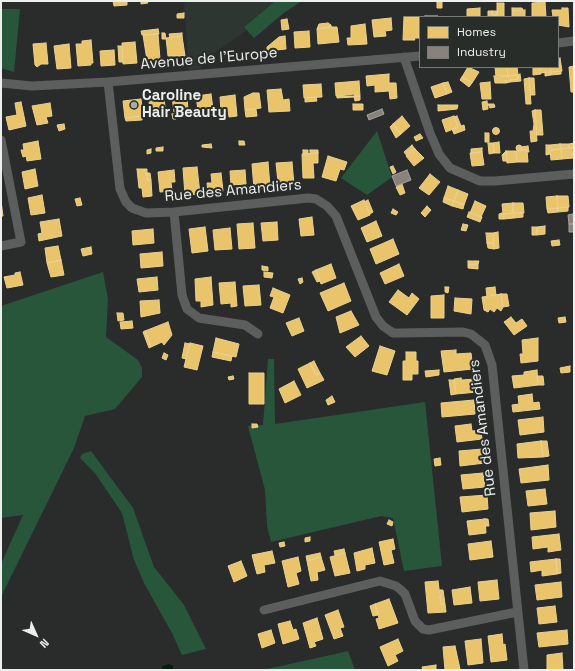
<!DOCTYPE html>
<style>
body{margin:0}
#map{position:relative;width:575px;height:671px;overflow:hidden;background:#2a2c2b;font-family:"Space Grotesk",sans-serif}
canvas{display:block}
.frame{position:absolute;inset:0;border:2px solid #ecefed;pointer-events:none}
.legend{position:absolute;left:419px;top:16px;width:140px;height:52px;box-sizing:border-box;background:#292d2a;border:1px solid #777b78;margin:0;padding:5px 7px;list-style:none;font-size:12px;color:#ecefed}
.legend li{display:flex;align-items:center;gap:8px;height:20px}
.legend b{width:20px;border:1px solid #777b78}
.north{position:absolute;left:16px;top:615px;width:40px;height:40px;-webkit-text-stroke:3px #292d2a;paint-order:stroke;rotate:135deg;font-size:11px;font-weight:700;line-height:16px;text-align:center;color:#ecefed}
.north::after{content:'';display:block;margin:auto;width:14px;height:18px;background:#ecefed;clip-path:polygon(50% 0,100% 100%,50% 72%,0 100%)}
</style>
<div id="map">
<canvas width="575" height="671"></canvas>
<div class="frame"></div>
<ul class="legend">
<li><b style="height:11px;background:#e9c46a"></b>Homes</li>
<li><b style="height:11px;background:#8a817c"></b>Industry</li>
</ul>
<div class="north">N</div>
</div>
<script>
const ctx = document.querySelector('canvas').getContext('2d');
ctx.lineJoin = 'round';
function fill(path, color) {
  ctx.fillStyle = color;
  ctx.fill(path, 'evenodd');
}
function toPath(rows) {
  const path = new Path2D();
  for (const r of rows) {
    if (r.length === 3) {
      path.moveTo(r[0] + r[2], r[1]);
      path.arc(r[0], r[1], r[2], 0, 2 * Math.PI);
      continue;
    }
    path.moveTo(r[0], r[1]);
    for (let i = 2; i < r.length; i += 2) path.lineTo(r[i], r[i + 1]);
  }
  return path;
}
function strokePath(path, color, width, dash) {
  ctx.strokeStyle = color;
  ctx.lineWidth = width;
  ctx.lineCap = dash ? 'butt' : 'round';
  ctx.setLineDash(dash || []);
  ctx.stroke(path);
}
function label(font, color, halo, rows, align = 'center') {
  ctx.font = font + ' "Space Grotesk",sans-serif';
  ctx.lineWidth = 4;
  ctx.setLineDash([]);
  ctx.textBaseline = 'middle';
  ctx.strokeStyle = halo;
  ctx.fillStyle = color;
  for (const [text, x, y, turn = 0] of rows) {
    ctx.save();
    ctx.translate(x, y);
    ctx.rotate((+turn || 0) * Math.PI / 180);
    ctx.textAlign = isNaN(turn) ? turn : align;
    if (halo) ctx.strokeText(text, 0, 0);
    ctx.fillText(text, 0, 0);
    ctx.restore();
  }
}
fill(toPath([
 [184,1,275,1,244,26,247,30,204,60,199,74,189,75]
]), '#2d3630');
fill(toPath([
 [275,1,302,1,285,12,254,38,244,27],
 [1,9,20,9,14,72,1,68],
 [377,131,392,177,367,195,341,178],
 [103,272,108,299,106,337,138,360,142,368,142,377,115,409,85,416,74,448,1,597,1,564,23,515,1,518,1,306],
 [268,359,274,359,275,424,425,402,442,566,404,571,393,518,381,516,271,542,267,526,265,490,248,426,263,425],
 [91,451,133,508,154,567,184,605,206,649,182,655,172,633,145,585,134,560,122,513,95,473,80,458,82,454],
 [348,651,355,670,262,670,331,655]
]), '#28563b');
fill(toPath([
 [169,664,173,666,173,670,161,670,163,666]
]), '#071b0f');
const homes = toPath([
 [113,1,127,1,127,5,114,6,113,1],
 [141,1,147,1,148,3,141,4,141,1],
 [437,1,442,1,442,8,437,8,437,1],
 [545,2,546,17,532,17,532,3,545,2],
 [497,3,504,3,504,17,488,17,488,11,492,11,492,15,497,15,497,3],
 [480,8,480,17,467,17,467,9,480,8],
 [512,8,522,8,523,10,512,11,512,8],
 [562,8,568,8,569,27,558,25,558,17,553,17,552,10,562,10,562,8],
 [525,10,525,17,512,17,512,11,525,10],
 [492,11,497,11,497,15,492,15,492,11],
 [184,13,184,18,177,18,177,14,184,13],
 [425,16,438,16,438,17,425,17,425,16],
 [404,17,419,17,419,38,414,38,415,40,403,40,404,17],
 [391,18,392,30,385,31,386,36,374,37,372,20,391,18],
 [287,19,289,29,282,30,281,20,287,19],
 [328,23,331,25,331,27,317,29,319,24,328,23],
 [365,24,367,44,348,45,347,38,351,38,351,26,365,24],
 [331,27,337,27,339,42,318,44,317,29,331,27],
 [158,29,159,34,142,35,141,31,158,29],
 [309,31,310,47,295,48,294,32,309,31],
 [162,33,165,33,166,39,162,39,162,33],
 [182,33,182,36,170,38,169,34,182,33],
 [158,34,160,59,147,60,143,35,158,34],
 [182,36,185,56,168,56,166,38,182,36],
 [285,36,286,49,267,51,267,47,279,37,285,36],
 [91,40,93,63,91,63,91,65,78,66,76,44,82,44,82,41,91,40],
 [135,42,137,63,123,64,122,43,135,42],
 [46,43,48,64,41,64,37,67,35,65,33,44,46,43],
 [69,44,71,68,57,69,54,46,69,44],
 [118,46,122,46,123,62,119,62,118,46],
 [114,50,115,65,101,66,100,51,114,50],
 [560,58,562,71,551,72,550,67,558,67,558,59,560,58],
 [574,66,574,92,571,92,569,67,574,66],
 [468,67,479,72,472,83,462,77,468,67],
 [495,67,507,67,508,76,496,77,495,67],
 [507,67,517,67,518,75,508,76,507,67],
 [533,67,539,67,541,74,533,75,533,67],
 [539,67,550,67,551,72,540,73,539,67],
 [561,71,561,74,551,75,551,72,561,71],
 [545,72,551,72,551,75,545,76,545,72],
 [389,74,389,83,396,83,397,98,390,99,389,91,375,92,375,85,367,86,366,76,389,74],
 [520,74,521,81,510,82,510,80,518,79,518,75,520,74],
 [518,75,518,79,510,80,510,82,506,83,508,76,518,75],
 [494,76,508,76,508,80,506,80,506,83,495,83,494,76],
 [462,77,472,83,469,87,460,80,462,77],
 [529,78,531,104,526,104,524,79,529,78],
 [529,78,534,78,535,95,530,95,529,78],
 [359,81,360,96,336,96,335,83,359,81],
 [448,82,452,92,447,94,443,83,448,82],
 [490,82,491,99,482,99,480,83,490,82],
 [443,83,447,94,435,98,431,87,443,83],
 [321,84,322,97,304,98,303,85,321,84],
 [281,89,283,100,289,99,290,111,269,112,267,90,281,89],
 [253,93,259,93,261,108,245,110,244,97,253,93],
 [211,94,213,109,198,110,196,96,211,94],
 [354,94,355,96,360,96,360,100,355,101,354,97,337,98,337,96,354,94],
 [235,95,237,116,229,117,228,111,221,111,220,97,235,95],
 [187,96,188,111,174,112,172,97,187,96],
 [316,97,317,101,305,102,305,98,316,97],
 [164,98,166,115,150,116,149,99,164,98],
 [141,99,143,116,125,118,123,101,141,99],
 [487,101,488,109,483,110,482,102,487,101],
 [21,102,26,126,9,130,6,117,17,115,15,103,21,102],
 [50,103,52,116,46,117,48,123,37,125,32,106,50,103],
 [353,104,363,104,363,110,353,110,353,104],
 [488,104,494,104,495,107,490,108,488,104],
 [438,105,458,105,457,109,438,111,438,105],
 [209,109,210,114,199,115,198,110,209,109],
 [256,109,257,116,246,117,245,110,256,109],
 [535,110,537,141,531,142,530,131,533,131,534,124,532,111,535,110],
 [535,110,541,110,543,135,537,135,535,110],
 [172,114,176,114,176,119,173,119,172,114],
 [142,116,142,120,126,121,125,118,142,116],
 [402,116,410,126,401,134,393,124,402,116],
 [454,116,458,127,446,132,442,120,454,116],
 [457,116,461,126,464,125,465,130,454,134,452,129,458,127,454,117,457,116],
 [64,124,65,129,59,131,57,125,64,124],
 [393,124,401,134,396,138,390,127,393,124],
 [496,131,3.5],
 [485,133,489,133,489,142,485,142,485,133],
 [420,134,423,138,416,141,414,137,420,134],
 [38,141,41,159,27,161,26,156,23,157,21,150,24,150,23,144,38,141],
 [239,141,244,141,245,145,239,145,239,141],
 [499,142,500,153,494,153,493,143,499,142],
 [488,143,493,143,494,153,489,154,488,143],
 [574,143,574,149,569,148,569,144,574,143],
 [211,144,212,148,202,147,202,145,211,144],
 [560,144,561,149,551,150,550,145,560,144],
 [560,144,569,144,569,148,561,149,560,144],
 [519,148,3],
 [412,145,415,149,407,156,404,152,412,145],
 [546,145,550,145,550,154,546,155,546,145],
 [528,146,529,152,527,152,527,150,522,150,521,147,528,146],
 [163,147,163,151,156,151,156,148,163,147],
 [482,148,482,152,471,153,471,149,482,148],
 [572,148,573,158,562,159,561,149,572,148],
 [151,149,151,153,147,154,147,150,151,149],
 [415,149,424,158,414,166,406,156,415,149],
 [561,149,562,159,551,160,550,150,561,149],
 [303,150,308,150,308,154,303,154,303,150],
 [310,150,318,150,318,153,310,154,310,150],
 [527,150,528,162,517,162,516,151,527,150],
 [506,151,516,151,517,162,507,163,506,151],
 [506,151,507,161,503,161,502,155,506,151],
 [482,152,484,165,472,166,470,153,482,152],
 [318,153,318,163,313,163,314,178,303,178,302,154,318,153],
 [328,156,347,162,344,170,340,169,336,181,322,177,328,156],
 [268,162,270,187,254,189,252,164,268,162],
 [292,162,294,185,284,185,284,182,278,182,276,163,292,162],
 [393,166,396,172,393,174,390,167,393,166],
 [197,167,200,194,185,195,183,168,197,167],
 [35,169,38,186,25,189,22,172,35,169],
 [137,169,147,169,147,180,151,180,152,196,143,197,142,188,139,188,137,169],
 [174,170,175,182,171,182,172,191,160,192,158,172,174,170],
 [245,170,246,184,231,185,230,171,245,170],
 [147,173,150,173,151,180,147,180,147,173],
 [221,173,223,191,208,193,207,183,212,183,211,174,221,173],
 [430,174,440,182,429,195,419,188,430,174],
 [402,184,405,193,400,195,396,187,402,184],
 [448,186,458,190,454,201,444,198,448,186],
 [458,190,468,194,464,205,454,201,458,190],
 [42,195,45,213,31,215,28,198,42,195],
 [557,196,568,196,569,207,558,208,557,196],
 [557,196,558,208,547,209,546,197,557,196],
 [80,198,82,205,77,206,75,199,80,198],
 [444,198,454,201,452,206,443,202,444,198],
 [364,200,370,215,358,220,351,206,364,200],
 [368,200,373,212,370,214,364,202,368,200],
 [1,201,3,216,1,216,1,201],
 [454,201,464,205,463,209,452,206,454,201],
 [475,201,486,206,481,217,470,213,475,201],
 [513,203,523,203,524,213,513,213,513,203],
 [513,203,513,213,503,214,502,204,513,203],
 [427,206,431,210,425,217,421,213,427,206],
 [568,207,568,211,558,212,558,208,568,207],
 [558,208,558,212,548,213,547,209,558,208],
 [393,209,398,212,396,215,391,213,393,209],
 [469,212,482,217,480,222,467,217,469,212],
 [502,213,504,219,499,219,499,214,502,213],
 [513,213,514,218,504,219,503,214,513,213],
 [513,213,523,213,523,217,514,218,513,213],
 [312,217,314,235,301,236,299,219,312,217],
 [59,219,62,236,39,241,38,234,42,233,40,222,59,219],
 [376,221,382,236,367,242,361,228,376,221],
 [277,222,278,240,263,241,261,223,277,222],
 [253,223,255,248,239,249,237,224,253,223],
 [463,224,468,225,466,231,461,230,463,224],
 [545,226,545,234,537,235,537,227,545,226],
 [205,227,208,251,192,253,189,229,205,227],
 [532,227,537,227,537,235,532,235,532,227],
 [230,228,232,249,215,250,213,230,230,228],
 [153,229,154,243,133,245,132,231,153,229],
 [498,232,499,248,494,249,493,233,498,232],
 [486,233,493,233,494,243,487,243,486,233],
 [393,239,399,254,376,264,370,249,393,239],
 [559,240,560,245,552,246,551,241,559,240],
 [487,243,494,243,494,249,488,248,487,243],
 [58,246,61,260,47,263,45,248,58,246],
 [91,247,92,254,83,256,81,249,91,247],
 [162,252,163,266,141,268,140,254,162,252],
 [61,260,64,275,51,277,47,263,61,260],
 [468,261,479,261,478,264,468,265,468,261],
 [331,264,336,278,321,284,316,270,331,264],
 [399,264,404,276,385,284,380,273,399,264],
 [476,264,478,264,478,269,468,268,468,265,476,264],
 [262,266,268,267,268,271,262,270,262,266],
 [316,270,320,281,317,282,312,272,316,270],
 [20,272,23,285,7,288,4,277,15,275,15,273,20,272],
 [264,272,273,273,272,278,264,277,264,272],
 [157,277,158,290,139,292,137,279,157,277],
 [211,277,213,305,201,307,201,301,196,301,195,279,211,277],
 [302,278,303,282,300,284,298,279,302,278],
 [235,282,237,306,231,307,231,303,221,304,219,283,235,282],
 [344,283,351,301,328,311,320,293,344,283],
 [259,285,261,305,245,306,243,286,259,285],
 [445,287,449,287,448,293,445,292,445,287],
 [495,287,496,295,487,297,486,288,495,287],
 [273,288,290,295,283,313,270,308,274,297,270,296,273,288],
 [398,290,409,298,412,293,419,299,407,315,389,302,398,290],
 [501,294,503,307,501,311,497,308,494,312,490,309,488,312,484,310,482,297,501,294],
 [501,294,507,294,509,306,503,307,501,294],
 [444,295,444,318,431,318,431,296,444,295],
 [455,298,472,299,471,314,454,311,455,298],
 [159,300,160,313,141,317,140,301,159,300],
 [351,311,359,325,340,333,336,317,351,311],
 [117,313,123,313,124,320,118,321,117,313],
 [511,317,516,323,522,319,527,326,514,335,504,322,511,317],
 [565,317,566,322,559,323,558,318,565,317],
 [299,318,304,331,292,336,286,323,299,318],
 [132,321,133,328,121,329,120,322,132,321],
 [168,322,172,335,164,345,162,342,151,347,145,331,168,322],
 [145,331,151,347,149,348,143,332,145,331],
 [361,336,369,346,355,357,346,347,361,336],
 [216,338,239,344,236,357,213,352,216,338],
 [538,338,538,361,521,363,520,354,523,354,522,340,538,338],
 [185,343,190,344,186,359,182,358,185,343],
 [190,343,203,346,197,370,184,367,190,343],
 [380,346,395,351,387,375,372,371,380,346],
 [456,350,456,354,471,353,473,369,444,372,441,351,456,350],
 [213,352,232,356,231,361,212,357,213,352],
 [406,352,416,352,416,361,418,361,418,374,412,374,412,380,403,380,403,361,406,361,406,352],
 [164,353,168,355,166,360,162,358,164,353],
 [314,361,320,373,316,375,310,363,314,361],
 [310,363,316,375,320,373,324,380,307,388,298,369,310,363],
 [570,366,570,372,561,373,560,368,570,366],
 [439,370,439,375,426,377,425,371,439,370],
 [537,370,538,385,514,388,512,376,524,375,524,372,537,370],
 [249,373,264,373,264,404,249,404,249,373],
 [233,376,234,379,229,380,228,377,233,376],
 [537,376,543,376,544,385,538,385,537,376],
 [461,378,462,380,475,379,477,392,456,394,454,379,461,378],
 [449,380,454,380,456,394,451,395,449,380],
 [294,381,301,395,285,403,279,389,294,381],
 [532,394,533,403,539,402,540,409,513,412,512,405,519,404,518,396,532,394],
 [332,396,335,402,328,405,326,400,332,396],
 [474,400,475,414,442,417,441,403,474,400],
 [543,417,544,432,520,435,518,420,543,417],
 [252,424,257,424,258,427,252,428,252,424],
 [471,424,472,431,481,430,482,439,457,442,455,426,471,424],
 [541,441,543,457,518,458,517,444,541,441],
 [541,441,547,441,549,456,543,457,541,441],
 [483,449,485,463,460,466,459,451,483,449],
 [440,458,441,465,435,466,434,459,440,458],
 [548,465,549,480,521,483,519,469,548,465],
 [483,473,485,487,463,489,461,475,483,473],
 [545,489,547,504,528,506,526,491,545,489],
 [487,495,488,509,462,512,460,497,487,495],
 [555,511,556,527,531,530,530,513,555,511],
 [484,519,488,519,489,526,485,526,484,519],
 [485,519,486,533,469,535,467,521,485,519],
 [389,520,393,522,392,526,387,524,389,520],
 [559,534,561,550,548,552,548,547,533,549,532,537,559,534],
 [310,537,310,541,305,542,305,538,310,537],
 [393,539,395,549,391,550,394,563,384,565,379,542,393,539],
 [491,541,493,557,470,560,468,544,491,541],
 [284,542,285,546,280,547,279,543,284,542],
 [372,548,375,563,365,565,365,569,357,571,354,553,372,548],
 [344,549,345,553,335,555,334,551,344,549],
 [272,551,275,563,264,565,265,572,257,574,252,555,272,551],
 [320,553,321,557,307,561,306,556,320,553],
 [345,553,350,573,335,576,330,557,345,553],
 [298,557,301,571,296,573,299,584,288,587,282,561,298,557],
 [321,557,325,570,317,572,318,580,311,581,307,561,321,557],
 [556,559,557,574,542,576,542,570,531,572,530,562,556,559],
 [556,559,560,559,561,573,557,574,556,559],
 [241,561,247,576,234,582,228,566,241,561],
 [497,580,499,599,480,601,478,582,497,580],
 [438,581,441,604,445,604,446,612,428,613,425,582,438,581],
 [561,582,562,597,537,600,535,585,561,582],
 [470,587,472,603,454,605,452,590,470,587],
 [440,590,443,590,445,604,441,604,440,590],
 [389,599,398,623,379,629,376,619,379,618,375,604,389,599],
 [375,604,378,615,373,616,370,606,375,604],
 [555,606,557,622,539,624,537,608,555,606],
 [338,610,344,627,340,628,343,636,334,639,325,615,338,610],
 [317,618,323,639,314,642,316,646,310,648,303,623,317,618],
 [290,621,293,630,296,629,299,639,283,644,278,624,290,621],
 [271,630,275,643,262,648,258,634,271,630],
 [567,630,568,644,539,647,537,633,567,630],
 [502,634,503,645,505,644,507,660,491,662,488,636,502,634],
 [398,639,403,651,395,655,398,661,388,666,380,647,398,639],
 [481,639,483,663,468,665,465,641,481,639],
 [455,646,460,669,445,670,443,647,455,646],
 [562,653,563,670,547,670,547,655,562,653],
 [436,665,436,670,423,670,422,667,436,665]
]);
fill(homes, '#e9c46a');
strokePath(homes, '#ead191', 1);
const industry = toPath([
 [382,109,384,114,369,120,367,115,382,109],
 [407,170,411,180,396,186,392,176,407,170],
 [573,214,574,224,569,224,568,215,573,214],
 [569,224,574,224,574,232,569,232,569,224]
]);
fill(industry, '#8a817c');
strokePath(industry, '#a7a29e', 1);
strokePath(toPath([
 [558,43,574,41],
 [404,57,430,133,439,154,450,168,480,181,495,181,574,174],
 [108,82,120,189,126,202,132,208,146,213,174,212,308,198,316,199,327,206,336,216,376,317,383,326,393,333,399,333,463,332,471,334,485,345,492,365,524,670],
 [1,83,32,86,108,82,420,56],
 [1,140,21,242,1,246],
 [174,212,182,295,187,309,199,318,245,325,258,334],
 [264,610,380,581,396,586,401,590,405,594,415,621,423,629,429,630,517,612]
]), '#5c5e5d', 9);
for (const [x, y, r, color] of [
 [134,105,4,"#a8aba9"]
]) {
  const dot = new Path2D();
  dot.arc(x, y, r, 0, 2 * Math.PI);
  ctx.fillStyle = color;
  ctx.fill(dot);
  strokePath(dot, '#292d2a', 1.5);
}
label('15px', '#ecefed', '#292d2a', [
 ["Avenue de l'Europe",209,59,-5],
 ["Rue des Amandiers",233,191,-5],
 ["Rue des Amandiers",483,428,-97]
]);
label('bold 15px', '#ecefed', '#292d2a', [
 ["Caroline",142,96],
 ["Hair Beauty",142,113]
], 'left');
</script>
